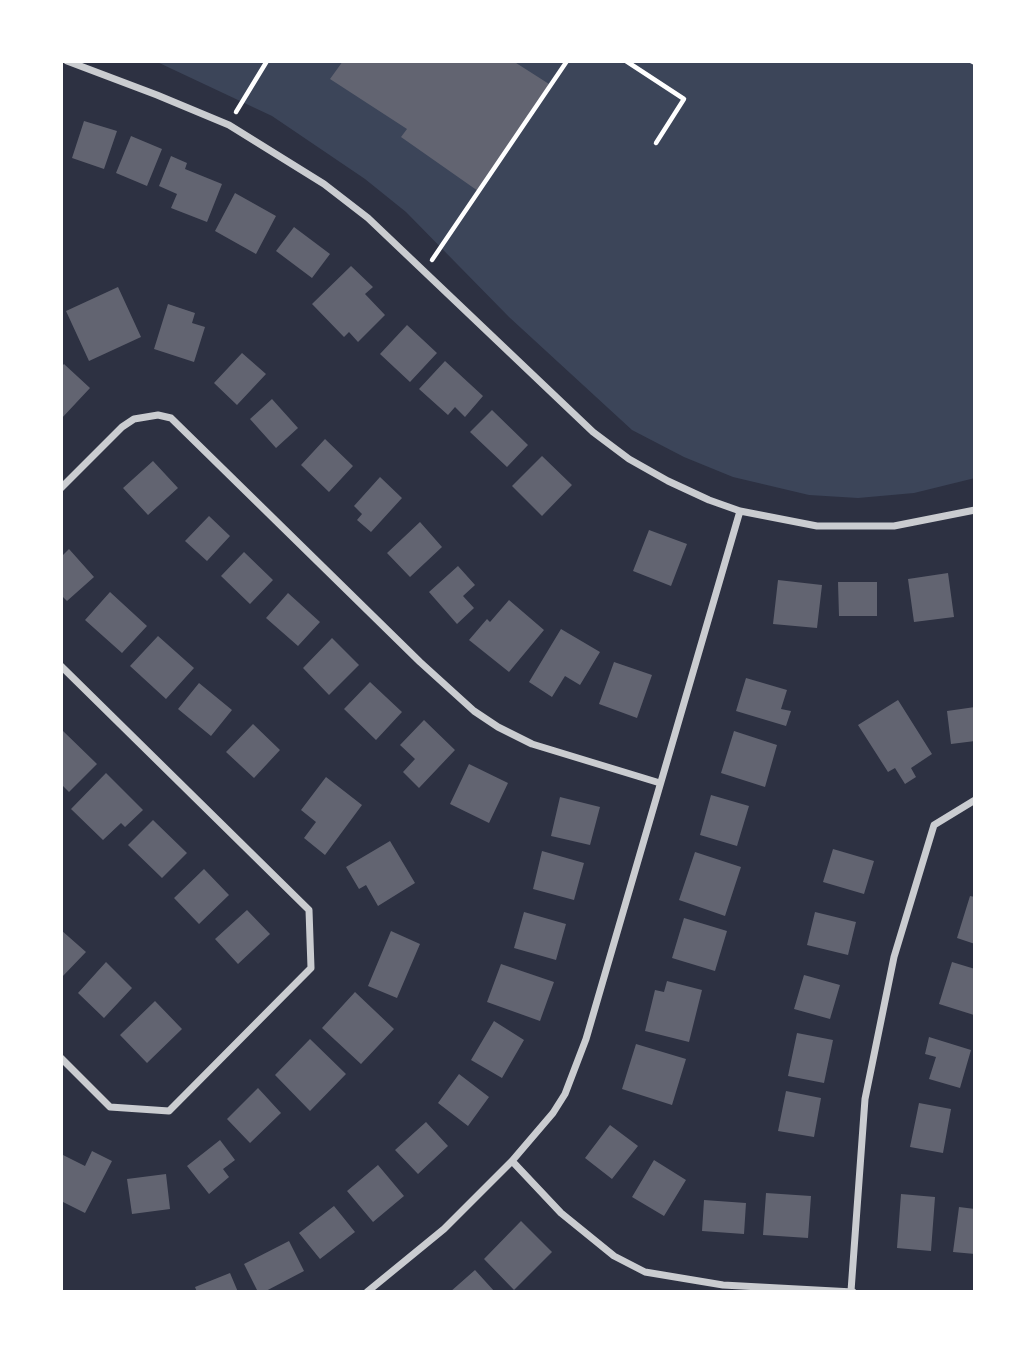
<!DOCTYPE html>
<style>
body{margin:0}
#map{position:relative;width:1036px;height:1353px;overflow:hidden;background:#2d3142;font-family:Barlow,sans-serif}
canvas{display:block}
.frame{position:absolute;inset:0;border:63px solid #fff;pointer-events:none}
</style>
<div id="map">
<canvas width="1036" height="1353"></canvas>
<div class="frame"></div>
</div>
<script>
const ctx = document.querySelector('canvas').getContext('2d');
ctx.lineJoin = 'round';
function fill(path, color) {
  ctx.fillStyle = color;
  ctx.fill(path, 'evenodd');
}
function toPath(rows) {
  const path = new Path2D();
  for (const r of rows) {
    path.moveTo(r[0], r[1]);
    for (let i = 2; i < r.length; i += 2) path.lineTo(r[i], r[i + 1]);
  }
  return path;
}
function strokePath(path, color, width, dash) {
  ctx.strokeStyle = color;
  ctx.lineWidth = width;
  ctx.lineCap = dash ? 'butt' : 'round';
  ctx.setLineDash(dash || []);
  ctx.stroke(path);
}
fill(toPath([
 [155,61,975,61,975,478,914,493,858,498,809,495,733,477,684,457,632,430,509,317,406,212,365,179,272,116]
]), '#3c4559');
fill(toPath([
 [343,61,513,61,549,84,478,191,401,137,407,129,330,79],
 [84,121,117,131,104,169,72,158],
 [131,136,162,149,147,186,116,173],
 [171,156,187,163,185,169,222,184,207,222,171,208,177,194,159,186],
 [235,193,276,216,256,254,215,231],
 [294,227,330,254,312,278,276,251],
 [351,266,373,287,365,294,385,315,358,342,349,332,344,337,312,304],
 [118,287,141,337,89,361,66,311],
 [168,304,195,313,192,323,205,327,194,362,154,349],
 [407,325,437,353,410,382,380,354],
 [242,353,266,374,237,405,214,383],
 [445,361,483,396,465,417,455,407,448,415,419,389],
 [64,364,90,388,61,419,61,367],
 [272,399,298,428,276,448,250,419],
 [492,410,528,445,507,467,470,432],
 [325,439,353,466,329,492,301,465],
 [542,456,572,485,542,516,512,486],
 [153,461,178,488,148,515,123,488],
 [380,477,402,498,371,532,357,520,362,514,354,506],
 [209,516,230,536,207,561,185,541],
 [420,522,442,547,410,577,387,553],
 [649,530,687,544,671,586,633,571],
 [69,549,94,577,67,601,61,595,61,557],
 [244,552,273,580,250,604,221,576],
 [458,566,475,585,463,596,474,608,457,624,429,592],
 [948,573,954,617,914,622,908,579],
 [778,580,822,585,817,628,773,624],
 [838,582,877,582,877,616,839,616],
 [110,592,147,626,122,653,85,620],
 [288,593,320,622,298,646,266,618],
 [509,600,544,630,509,672,469,640,487,619,490,622],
 [561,629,600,652,580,685,565,676,552,697,529,682],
 [158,636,194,668,166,699,130,666],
 [332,638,359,665,329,695,303,668],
 [614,662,652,675,637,718,599,704],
 [746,678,787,690,781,709,791,711,786,726,736,711],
 [370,682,402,712,376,740,344,709],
 [199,683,232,710,211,736,178,709],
 [898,700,932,754,911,768,916,777,905,784,895,768,888,772,858,725],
 [975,707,975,741,951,744,947,711],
 [424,720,455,750,419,788,403,772,415,759,400,745],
 [253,724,280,750,254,778,226,752],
 [62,730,97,764,69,792,61,784],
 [734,731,777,745,765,787,721,773],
 [469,764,508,783,489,823,450,804],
 [106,773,143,810,125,827,121,823,103,840,71,809],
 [326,777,362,805,325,855,304,838,316,822,301,810],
 [711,795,749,806,737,846,700,835],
 [560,797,600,807,590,845,551,836],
 [153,820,187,853,162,878,128,845],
 [390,841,415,883,378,906,366,885,359,889,346,867],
 [833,849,874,861,864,894,823,882],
 [542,851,584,863,574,900,533,889],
 [695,852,741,867,725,916,679,900],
 [204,869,229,895,199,924,174,898],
 [970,896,975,897,975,944,957,938],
 [247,910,270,934,238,964,215,939],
 [524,912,566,924,556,960,514,948],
 [815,912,856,922,848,955,807,945],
 [684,918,727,931,715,971,672,958],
 [61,930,86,952,61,978],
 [391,931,420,944,397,998,368,986],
 [106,962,132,988,104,1018,78,993],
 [952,962,975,969,974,1015,939,1004],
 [501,964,554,982,540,1021,487,1002],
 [804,975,840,985,830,1019,794,1009],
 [667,981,702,990,689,1042,645,1031,655,990,664,992],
 [355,992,394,1029,361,1064,322,1028],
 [155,1001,182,1029,147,1063,120,1035],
 [494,1021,524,1040,502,1078,471,1060],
 [797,1033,833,1040,824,1083,788,1076],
 [929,1037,971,1050,960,1088,929,1079,936,1057,925,1054],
 [310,1039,346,1074,310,1111,275,1075],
 [636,1044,686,1059,672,1105,622,1089],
 [459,1074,489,1097,468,1126,438,1103],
 [258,1088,281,1113,250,1143,227,1119],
 [786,1091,821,1098,814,1137,778,1131],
 [919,1103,951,1109,943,1153,910,1147],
 [426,1122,448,1146,418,1174,395,1150],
 [610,1125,638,1146,612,1179,585,1158],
 [220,1140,235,1160,223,1169,229,1177,209,1194,187,1166],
 [92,1151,112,1161,85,1213,61,1201,61,1157,63,1155,85,1166],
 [654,1160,686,1180,664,1216,632,1197],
 [378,1165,404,1196,373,1222,347,1191],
 [166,1174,170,1209,132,1214,127,1179],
 [766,1193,811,1196,808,1238,763,1235],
 [901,1194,935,1197,931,1251,897,1248],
 [704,1200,746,1203,744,1234,702,1231],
 [334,1206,355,1232,320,1259,299,1233],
 [959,1207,975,1209,975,1254,953,1252],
 [521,1221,552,1252,514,1290,484,1259],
 [289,1241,304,1271,264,1292,258,1292,244,1264],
 [475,1270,495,1292,450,1292],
 [230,1273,238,1292,197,1292,195,1287]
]), '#626471');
strokePath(toPath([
 [626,61,684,99,656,143],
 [971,61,975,63],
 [236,112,267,61],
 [432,260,567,61]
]), '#fff', 4.5);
strokePath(toPath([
 [67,61,157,95,229,125,324,184,368,218,593,432,629,459,668,481,709,500,740,511,817,526,894,526,975,510],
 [61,488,122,427,134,419,158,415,171,418,420,662,474,711,498,727,532,744,660,783],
 [61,666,309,910,311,968,169,1111,110,1107,61,1058],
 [512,1161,561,1213,614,1256,645,1272,723,1285,853,1292],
 [851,1291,865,1099,894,957,934,825,975,800],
 [367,1292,444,1229,512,1161,553,1113,565,1094,586,1039,740,511]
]), '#caccd0', 7);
</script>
